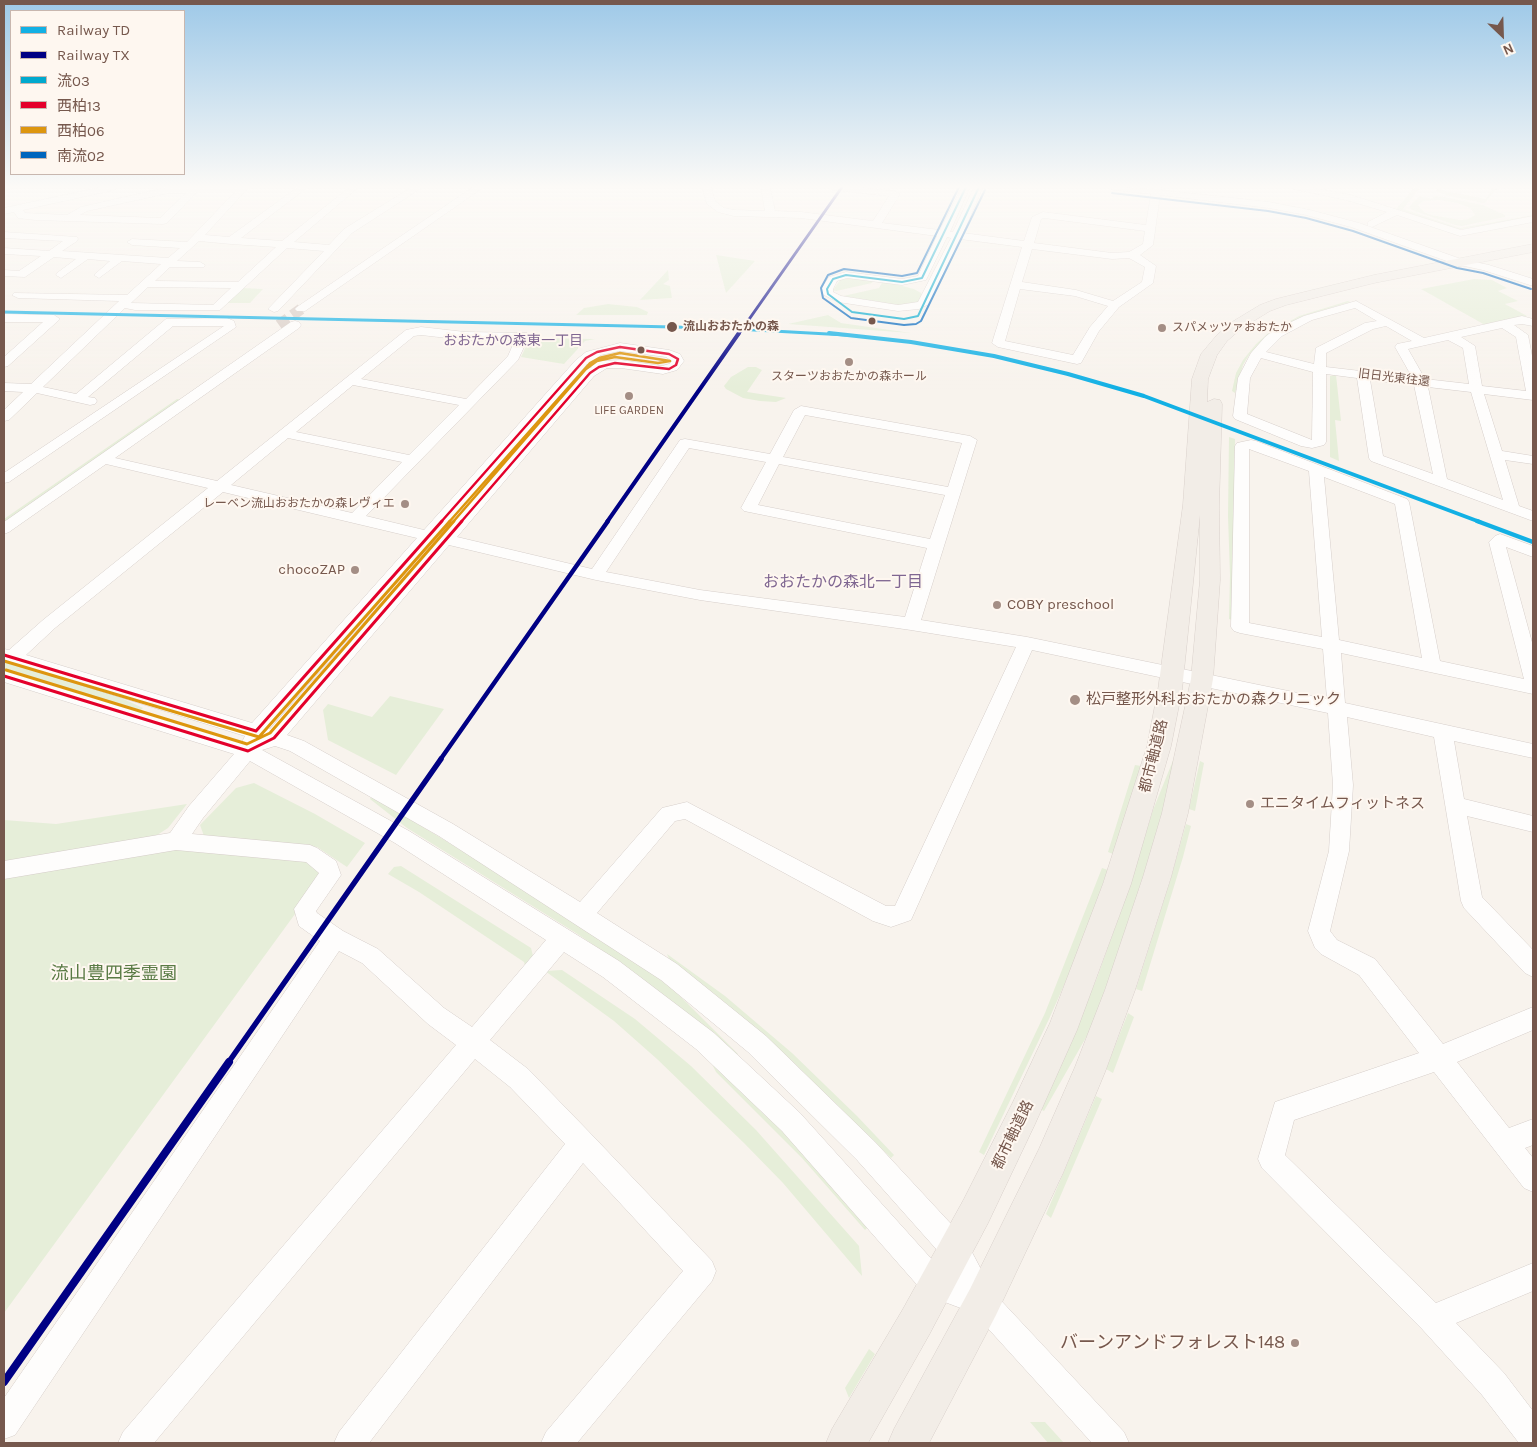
<!DOCTYPE html>
<meta charset="utf-8">
<style>
body{margin:0}
#map{position:relative;width:1537px;height:1447px;overflow:hidden;background:#f8f3ed;font-family:Karla,"Noto Sans JP",sans-serif}
canvas{display:block}
.frame{position:absolute;inset:0;border:5px solid #76584d;pointer-events:none}
.legend{position:absolute;left:10px;top:10px;width:175px;height:165px;box-sizing:border-box;background:#fef7f0;border:1px solid #c8b7af;margin:0;padding:6px 9px;list-style:none;font-size:15px;color:#76584d}
.legend li{display:flex;align-items:center;gap:10px;height:25px}
.legend b{width:25px;border:1px solid #c8b7af}
.north{position:absolute;left:1477px;top:10px;width:50px;height:50px;-webkit-text-stroke:4px #fef7f0;paint-order:stroke;rotate:156deg;font-size:14px;font-weight:700;line-height:20px;text-align:center;color:#76584d}
.north::after{content:'';display:block;margin:auto;width:18px;height:22px;background:#76584d;clip-path:polygon(50% 0,100% 100%,50% 72%,0 100%)}
</style>
<div id="map">
<canvas width="1537" height="1447"></canvas>
<div class="frame"></div>
<ul class="legend">
<li><b style="height:6px;background:#12b0e4"></b>Railway TD</li>
<li><b style="height:6px;background:#000084"></b>Railway TX</li>
<li><b style="height:6px;background:#00a9ce"></b>流03</li>
<li><b style="height:6px;background:#e4002b"></b>西柏13</li>
<li><b style="height:6px;background:#dd960f"></b>西柏06</li>
<li><b style="height:6px;background:#0065bd"></b>南流02</li>
</ul>
<div class="north">N</div>
</div>
<script>
const ctx = document.querySelector('canvas').getContext('2d');
ctx.lineJoin = 'round';
function fill(path, color) {
  ctx.fillStyle = color;
  ctx.fill(path, 'evenodd');
}
function toPath(rows) {
  const path = new Path2D();
  for (const r of rows) {
    path.moveTo(r[0], r[1]);
    for (let i = 2; i < r.length; i += 2) path.lineTo(r[i], r[i + 1]);
  }
  return path;
}
function strokePath(path, color, width, dash) {
  ctx.strokeStyle = color;
  ctx.lineWidth = width;
  ctx.lineCap = dash ? 'butt' : 'round';
  ctx.setLineDash(dash || []);
  ctx.stroke(path);
}
function label(font, color, halo, rows, align = 'center') {
  ctx.font = font + ' Karla,"Noto Sans JP",sans-serif';
  ctx.lineWidth = 4;
  ctx.setLineDash([]);
  ctx.textBaseline = 'middle';
  ctx.strokeStyle = halo;
  ctx.fillStyle = color;
  for (const [text, x, y, turn = 0] of rows) {
    ctx.save();
    ctx.translate(x, y);
    ctx.rotate((+turn || 0) * Math.PI / 180);
    ctx.textAlign = isNaN(turn) ? turn : align;
    if (halo) ctx.strokeText(text, 0, 0);
    ctx.fillText(text, 0, 0);
    ctx.restore();
  }
}
fill(toPath([
 [1415,187,1421,187,1403,209,1460,228,1533,215,1533,217,1456,230,1396,209],
 [1436,187,1442,187,1440,190,1486,199,1492,189,1502,188,1495,190,1485,203,1482,203,1445,195,1446,194,1436,192,1438,189],
 [1419,196,1432,199,1434,196,1444,197,1483,205,1505,215,1505,217,1462,226,1455,225,1412,210,1409,207],
 [1424,201,1439,200,1457,203,1470,208,1475,215,1468,219,1460,220,1431,215,1424,212,1418,205],
 [716,255,755,261,726,293],
 [668,270,669,280,663,284,670,286,672,298,640,300],
 [850,278,873,281,872,283,836,291,833,290,840,280],
 [1474,279,1492,280,1507,288,1498,291,1518,301,1505,304,1527,316,1485,325,1421,289],
 [883,281,914,289,921,293,922,296,918,304,903,306,843,296,879,288],
 [243,288,263,289,250,303,227,303],
 [1348,301,1350,302,1304,316,1270,334,1249,355,1243,365,1235,393,1232,391,1236,373,1243,360,1256,344,1267,334,1299,316],
 [608,304,637,307,648,312,647,315,576,315,584,308],
 [828,315,841,323,911,333,788,324],
 [530,338,537,338,595,339,585,341,564,364,521,357],
 [587,364,591,366,510,457,481,484],
 [748,367,756,367,762,370,747,392,786,398,776,402,760,401,743,398,726,389,724,386,731,377],
 [1336,375,1341,421,1335,420,1339,461,1330,457,1330,376],
 [177,399,182,400,4,523,4,519],
 [1229,437,1235,439,1233,620,1229,619,1230,575,1228,516],
 [4,661,106,691,143,708,141,710,4,670],
 [390,696,444,709,396,775,328,740,323,710,328,704,372,717],
 [1174,758,1177,758,1151,855,1097,1014,1092,1027,1044,1111,1040,1109,1097,978,1122,908,1153,810],
 [1200,761,1204,763,1195,811,1189,809],
 [1135,765,1141,766,1113,854,1108,852],
 [254,783,315,814,365,843,347,867,317,847,204,836,200,825,236,788],
 [372,796,497,872,658,974,738,1054,736,1055,629,969,576,933,407,828,370,799],
 [187,804,168,828,151,839,4,865,4,820,56,824],
 [1186,824,1191,826,1183,857,1142,991,1136,989,1170,881],
 [186,849,307,861,320,870,322,877,4,1313,4,878,161,851],
 [401,866,531,948,534,960,526,969,524,962,419,892,388,874,394,867],
 [1102,868,1108,870,1077,956,1049,1019,984,1155,979,1152,1045,1013],
 [667,954,725,996,792,1053,857,1116,894,1155,891,1158,777,1047,718,997,670,961],
 [562,970,635,1019,691,1066,756,1130,859,1246,862,1276,783,1183,744,1143,657,1059,614,1021,545,971],
 [1128,1013,1134,1017,1113,1073,1106,1069],
 [712,1064,781,1130,869,1226,865,1230,802,1158,716,1072],
 [1096,1096,1102,1099,1051,1218,1046,1214],
 [869,1349,875,1354,849,1398,845,1388],
 [1030,1422,1045,1422,1064,1443,1048,1443]
]), '#e6eed9');
strokePath(toPath([
 [4,190,12,187]
]), '#cfe8e7', 3);
strokePath(toPath([
 [279,325,301,309]
]), '#d8ccc5', 11, [11, 5.5]);
const minor = toPath([
 [102,187,119,187,114,190,23,210,25,213,67,215,81,207,169,187,249,187,205,235,229,237,298,187,308,187,241,238,282,241,350,187,359,187,294,242,329,245,344,229,412,187,423,187,352,233,278,311,274,312,268,309,324,251,287,248,220,310,135,310,125,308,43,387,76,394,166,319,227,318,234,321,236,327,9,482,4,483,4,473,224,326,173,326,88,397,95,398,97,401,95,404,90,405,37,393,9,420,4,421,4,410,23,392,4,391,4,383,31,384,119,301,18,298,12,295,14,293,127,295,161,264,122,261,99,278,94,275,110,261,88,259,61,278,56,275,57,273,76,259,54,257,25,277,4,276,4,270,19,271,41,256,4,254,4,248,49,251,63,241,4,238,4,232,77,237,78,239,77,241,62,251,168,258,180,248,132,245,127,242,132,239,187,242,235,192,197,192,167,223,163,224,35,220,18,218,14,212,4,214,4,208,102,187],
 [169,193,186,193,160,218,80,215,87,211,169,193],
 [199,241,231,244,276,247,238,282,155,281,170,267,204,267,205,265,200,262,177,261,199,241],
 [148,287,231,288,213,305,131,303,148,287],
 [473,187,484,187,305,311,297,311,295,309,297,307,473,187],
 [702,187,711,187,715,201,724,208,734,210,765,211,761,187,770,187,775,211,801,212,873,221,889,196,833,190,829,187,855,187,895,191,900,194,882,223,940,230,962,187,970,187,950,232,953,232,974,187,983,187,963,233,1024,241,1032,217,1043,212,1146,225,1151,194,1113,190,1108,187,1152,189,1153,187,1161,187,1161,190,1269,202,1310,210,1359,223,1461,259,1489,265,1533,279,1533,286,1483,270,1455,264,1351,227,1306,215,1269,208,1160,195,1153,245,1140,255,1156,266,1153,283,1119,307,1099,331,1081,363,1077,364,998,347,992,343,1022,247,960,239,929,304,919,309,898,311,838,302,822,294,821,289,829,277,846,272,902,279,918,276,937,236,801,218,734,216,718,212,707,204,702,187],
 [1044,218,1145,231,1143,244,1129,252,1112,253,1034,243,1041,219,1044,218],
 [947,237,951,238,918,302,898,305,841,296,833,292,833,289,837,281,847,278,902,285,926,280,947,237],
 [1032,249,1112,259,1129,258,1145,267,1142,282,1113,301,1076,290,1022,282,1032,249],
 [1020,289,1075,296,1108,306,1090,327,1073,355,1005,341,1020,289],
 [1291,187,1309,187,1351,195,1461,230,1533,216,1533,222,1460,236,1397,215,1372,227,1368,226,1368,222,1387,212,1346,200,1293,189,1291,187],
 [1356,301,1424,338,1522,316,1533,319,1533,326,1522,324,1514,325,1528,335,1533,361,1533,400,1484,394,1502,451,1533,456,1533,464,1505,460,1519,506,1533,511,1533,521,1371,461,1369,458,1357,378,1326,374,1326,442,1324,445,1312,448,1301,446,1235,419,1233,416,1238,378,1251,353,1265,337,1274,330,1304,316,1356,301],
 [1355,308,1377,321,1365,323,1316,348,1314,364,1266,352,1282,336,1312,320,1355,308],
 [1386,326,1412,341,1397,344,1395,347,1412,377,1326,367,1326,353,1373,329,1386,326],
 [1502,328,1516,337,1526,391,1482,386,1475,346,1461,337,1502,328],
 [1448,340,1463,348,1469,384,1425,379,1408,349,1448,340],
 [1261,358,1313,372,1312,440,1247,414,1250,378,1261,358],
 [1370,380,1414,385,1433,474,1383,456,1370,380],
 [1428,387,1471,392,1503,500,1447,479,1428,387],
 [4,314,54,315,60,319,8,366,4,367,4,357,43,322,4,322,4,314],
 [295,321,299,322,301,325,299,328,115,458,217,481,406,330,421,327,465,332,527,333,529,336,518,360,366,516,424,530,576,360,586,352,620,343,669,350,680,354,684,361,677,370,663,374,621,368,607,368,594,376,457,537,592,569,680,440,685,439,770,454,794,410,801,406,970,436,977,440,921,620,1027,637,1327,699,1323,649,1240,633,1234,631,1231,627,1235,446,1237,443,1251,440,1256,441,1407,499,1409,502,1440,661,1524,679,1489,542,1495,536,1500,534,1533,546,1533,557,1506,547,1533,646,1533,694,1341,653,1345,703,1533,744,1533,758,1454,741,1464,799,1533,816,1533,832,1467,816,1482,897,1533,950,1533,977,1525,973,1464,908,1461,901,1434,737,1347,717,1353,785,1349,851,1330,931,1337,940,1375,959,1443,1044,1533,1007,1533,1030,1457,1062,1509,1128,1533,1119,1533,1145,1525,1148,1533,1158,1533,1192,1524,1188,1434,1072,1294,1120,1285,1155,1436,1303,1533,1263,1533,1291,1456,1323,1504,1373,1533,1411,1533,1443,1519,1443,1482,1395,1422,1329,1262,1168,1258,1159,1275,1102,1419,1053,1359,975,1321,954,1315,948,1308,931,1329,851,1333,785,1328,713,1032,650,911,920,891,927,873,921,685,819,675,821,597,913,677,964,766,1036,875,1142,965,1239,993,1292,1124,1432,1129,1443,1092,1443,974,1313,926,1295,782,1131,696,1049,603,977,564,952,490,1040,528,1069,591,1134,712,1261,716,1271,712,1281,577,1443,541,1443,546,1432,683,1271,583,1163,369,1443,334,1443,339,1432,565,1144,510,1087,475,1059,154,1443,118,1443,123,1432,456,1045,428,1024,362,963,339,951,15,1435,4,1439,4,1398,320,941,299,926,294,909,319,873,306,862,176,850,4,879,4,861,170,833,189,806,234,754,4,682,4,670,242,742,245,736,4,661,4,649,9,650,43,620,208,488,106,464,9,532,4,534,4,522,291,322,295,321],
 [421,335,465,340,515,340,508,356,466,399,361,379,414,336,421,335],
 [620,351,666,357,672,361,669,364,662,366,621,360,600,361,596,359,601,355,620,351],
 [587,364,592,367,586,370,442,534,439,533,587,364],
 [353,385,459,405,409,455,296,432,353,385],
 [805,415,962,443,948,487,783,457,805,415],
 [288,438,402,462,352,513,231,485,288,438],
 [689,448,766,462,741,508,744,511,927,548,905,617,700,590,606,572,689,448],
 [1249,449,1309,471,1322,637,1249,623,1249,449],
 [779,464,945,495,930,539,758,505,779,464],
 [1324,477,1395,504,1422,658,1339,640,1324,477],
 [223,492,417,538,252,723,26,655,55,628,223,492],
 [432,541,435,542,270,729,269,729,432,541],
 [449,545,596,580,700,600,911,630,1016,647,895,906,886,906,687,802,662,808,580,902,453,824,304,741,287,735,449,545],
 [275,746,290,751,439,836,661,980,748,1052,857,1160,945,1259,955,1278,945,1274,800,1113,714,1033,619,961,409,831,262,750,275,746],
 [250,761,395,843,546,940,472,1027,444,1008,378,949,343,931,317,913,316,911,341,875,336,861,317,848,310,845,192,834,203,818,250,761]
]);
const major = toPath([
 [1533,244,1533,252,1374,283,1286,305,1270,311,1242,328,1227,341,1217,355,1208,379,1207,402,1214,399,1220,400,1222,404,1219,506,1220,580,1213,679,1188,813,1171,877,1135,990,1105,1072,1063,1173,996,1315,929,1443,888,1443,894,1429,970,1289,1039,1149,1075,1067,1105,990,1143,877,1162,813,1191,679,1200,580,1200,515,1182,690,1171,746,1131,884,1077,1030,1035,1124,988,1223,929,1335,868,1443,826,1443,832,1429,903,1309,964,1199,1013,1102,1050,1023,1103,884,1147,746,1158,690,1183,505,1192,379,1201,354,1217,335,1232,322,1260,305,1276,299,1374,275,1533,244]
]);
strokePath(minor, '#d6ceca', 1);
strokePath(major, '#d9d0cb', 1);
fill(minor, '#fefdfc');
fill(major, '#f2ede7');
strokePath(toPath([
 [966,187,922,278,902,282,846,275,833,279,827,289,828,294,852,312,904,319,918,316,979,187]
]), '#00a9ce', 2);
strokePath(toPath([
 [441,522,586,358,597,352,620,347,669,354,678,359,676,365,669,369,615,363,599,367,590,373,461,522]
]), '#e4002b', 2.5);
strokePath(toPath([
 [4,655,256,731,442,521],
 [4,676,248,751,274,738,462,521]
]), '#e4002b', 3);
strokePath(toPath([
 [449,522,590,363,599,358,620,353,670,361,658,363,615,357,597,361,586,369,453,522]
]), '#dd960f', 2.5);
strokePath(toPath([
 [4,661,259,737,450,521],
 [6,670,247,744,270,733,454,521]
]), '#dd960f', 3);
strokePath(toPath([
 [959,187,917,273,902,276,844,269,828,275,821,288,823,298,851,318,904,325,916,324,921,321,985,190],
 [1112,193,1268,211,1306,218,1353,231,1457,268,1483,273,1531,289]
]), '#0065bd', 2);
strokePath(toPath([
 [4,312,718,328,846,335]
]), '#12b0e4', 3);
strokePath(toPath([
 [829,333,911,342,994,356,1068,374,1144,396,1480,522]
]), '#12b0e4', 4);
strokePath(toPath([
 [1477,521,1533,542]
]), '#12b0e4', 4.5);
strokePath(toPath([
 [738,335,842,187]
]), '#000084', 3);
strokePath(toPath([
 [607,522,739,333]
]), '#000084', 4);
strokePath(toPath([
 [440,760,608,521]
]), '#000084', 4.5);
strokePath(toPath([
 [228,1063,441,759]
]), '#000084', 5.5);
strokePath(toPath([
 [4,1382,229,1062]
]), '#000084', 8);
const sky = ctx.createLinearGradient(0, 0, 0, 389);
sky.addColorStop(0, '#9ec9e8');
sky.addColorStop(0.48, '#fcfaf7');
sky.addColorStop(1, '#fcfaf700');
ctx.fillStyle = sky;
ctx.fillRect(0, 0, 1537, 389);
for (const [x, y, r, color] of [
 [872,321,4.5,"#76584d"],
 [672,327,6,"#76584d"],
 [1162,328,5,"#a48e85"],
 [641,350,4.5,"#76584d"],
 [849,362,5,"#a48e85"],
 [629,396,5,"#a48e85"],
 [405,504,5,"#a48e85"],
 [355,570,5,"#a48e85"],
 [997,605,5,"#a48e85"],
 [1075,700,6,"#a48e85"],
 [1250,804,5,"#a48e85"],
 [1295,1343,5,"#a48e85"]
]) {
  const dot = new Path2D();
  dot.arc(x, y, r, 0, 2 * Math.PI);
  ctx.fillStyle = color;
  ctx.fill(dot);
  strokePath(dot, '#fef7f0', 2);
}
label('bold 12px', '#76584d', '#fef7f0', [
 ["流山おおたかの森",683,327]
], 'left');
label('12px', '#76584d', '#fef7f0', [
 ["スパメッツァおおたか",1172,328,"left"],
 ["スターツおおたかの森ホール",849,377],
 ["LIFE GARDEN",629,411],
 ["レーベン流山おおたかの森レヴィエ",395,504,"right"]
]);
label('12px', '#76584d', '#fef7f0', [
 ["旧日光東往還",1394,378,7]
]);
label('14px', '#7f6691', '#fef7f0', [
 ["おおたかの森東一丁目",513,341]
]);
label('15px', '#76584d', '#fef7f0', [
 ["chocoZAP",345,570,"right"],
 ["COBY preschool",1007,605],
 ["松戸整形外科おおたかの森クリニック",1086,700],
 ["エニタイムフィットネス",1260,804]
], 'left');
label('15px', '#76584d', '#fef7f0', [
 ["都市軸道路",1154,756,-76],
 ["都市軸道路",1013,1135,-64]
]);
label('16px', '#7f6691', '#fef7f0', [
 ["おおたかの森北一丁目",843,582]
]);
label('18px', '#5a7b45', '#fef7f0', [
 ["流山豊四季霊園",114,974]
]);
label('18px', '#76584d', '#fef7f0', [
 ["バーンアンドフォレスト148",1285,1343]
], 'right');
</script>
